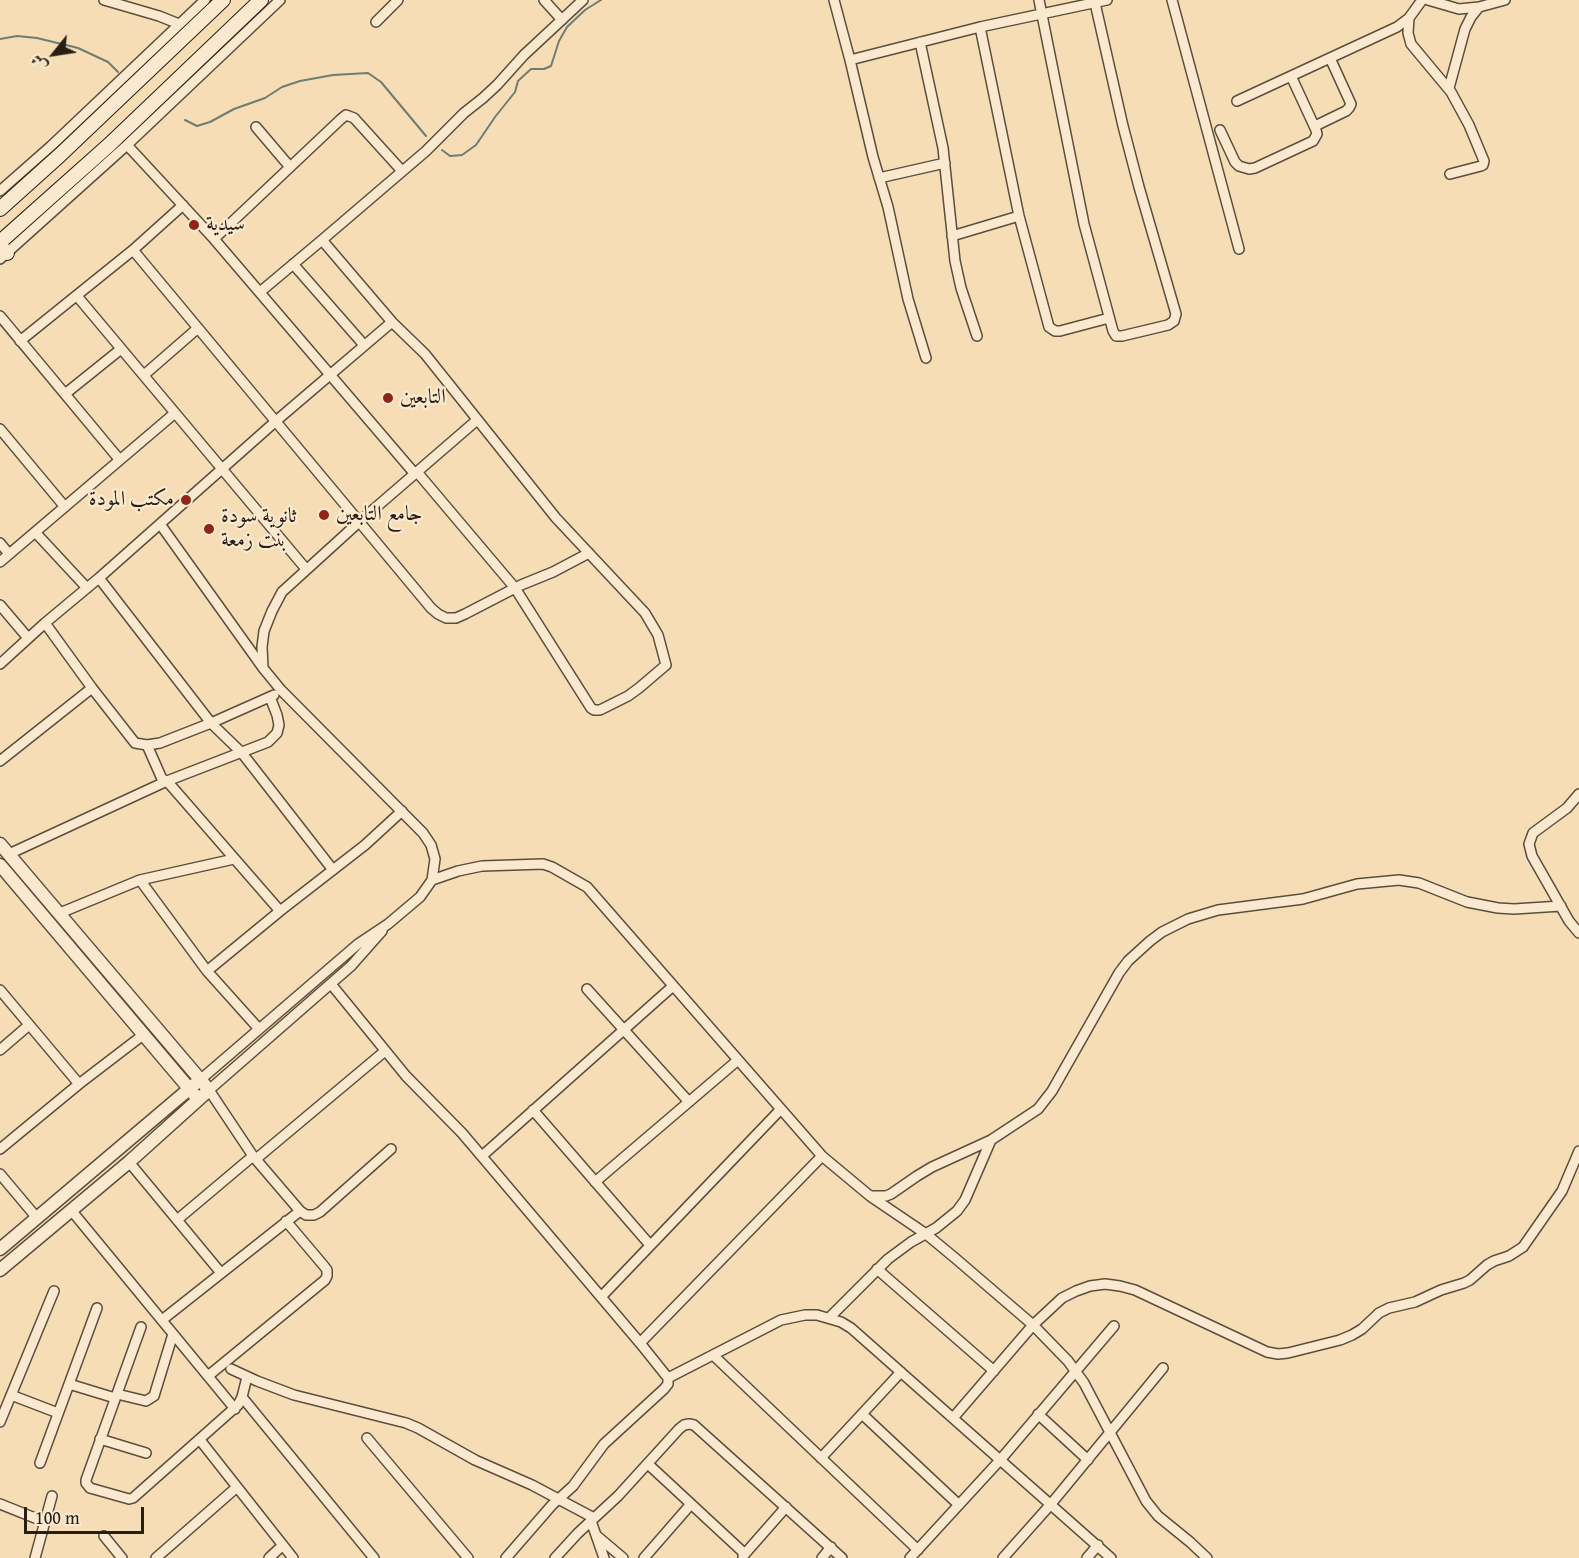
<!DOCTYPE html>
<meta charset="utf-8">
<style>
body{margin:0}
#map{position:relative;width:1579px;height:1558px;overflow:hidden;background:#f7ddb5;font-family:"Gentium Book Plus",Amiri,serif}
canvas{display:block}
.north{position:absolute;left:24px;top:24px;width:60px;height:60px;-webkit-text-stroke:4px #fae9cf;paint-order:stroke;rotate:240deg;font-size:16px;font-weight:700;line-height:24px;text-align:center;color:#271f16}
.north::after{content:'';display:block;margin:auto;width:21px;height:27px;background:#271f16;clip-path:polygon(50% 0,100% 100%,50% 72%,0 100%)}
.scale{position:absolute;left:24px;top:1507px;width:120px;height:27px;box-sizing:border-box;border:3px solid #271f16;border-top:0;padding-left:8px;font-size:18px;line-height:21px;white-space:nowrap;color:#271f16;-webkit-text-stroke:4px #fae9cf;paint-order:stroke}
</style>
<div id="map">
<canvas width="1579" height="1558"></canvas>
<div class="north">ش</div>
<div class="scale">100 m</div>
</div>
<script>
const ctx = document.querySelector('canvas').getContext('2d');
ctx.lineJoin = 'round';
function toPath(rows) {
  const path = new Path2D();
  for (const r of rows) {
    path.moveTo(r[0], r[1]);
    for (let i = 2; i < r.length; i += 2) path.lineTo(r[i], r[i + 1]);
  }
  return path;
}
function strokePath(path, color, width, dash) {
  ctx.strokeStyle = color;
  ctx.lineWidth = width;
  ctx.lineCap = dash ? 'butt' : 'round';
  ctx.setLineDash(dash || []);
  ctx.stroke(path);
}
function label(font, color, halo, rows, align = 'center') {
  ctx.font = font + ' "Gentium Book Plus",Amiri,serif';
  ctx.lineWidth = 4.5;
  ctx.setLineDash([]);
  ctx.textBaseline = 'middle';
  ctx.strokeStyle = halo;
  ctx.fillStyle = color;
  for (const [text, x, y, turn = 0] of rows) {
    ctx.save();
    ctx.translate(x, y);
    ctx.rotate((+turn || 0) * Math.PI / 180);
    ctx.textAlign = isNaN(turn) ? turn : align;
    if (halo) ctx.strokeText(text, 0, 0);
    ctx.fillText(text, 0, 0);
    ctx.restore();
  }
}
strokePath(toPath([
 [0,39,17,36,37,38,78,48,108,62,118,72],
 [185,120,197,126,210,122,234,109,265,98,282,87,300,81,333,75,368,73,381,82,426,136],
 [442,150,450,156,462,155,476,145,495,117,515,92,518,81,531,69,544,69,551,66,559,41,567,27,585,10,601,0]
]), '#6e7d74', 2);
const minor = toPath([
 [104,0,159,16,179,24],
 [544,0,562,20],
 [834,0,850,60,873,157,888,207,908,299,926,358],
 [1039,0,1084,224,1113,331,1116,336,1122,336,1168,325,1174,321,1176,314,1139,187,1123,126,1095,3],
 [1172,0,1239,249],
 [1428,0,1459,9,1479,7,1505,0],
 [1409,18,1408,33,1411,44,1451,92,1469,125,1484,161,1483,165,1481,166,1450,174],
 [376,22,398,0],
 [980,27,1019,216,1049,327,1055,331,1060,331,1109,318],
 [920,42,943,148,955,261,961,288,977,336],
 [850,60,980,27,1107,0],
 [1449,88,1465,29,1471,17,1479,7],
 [1237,101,1397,27,1409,18,1422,0],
 [1315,126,1346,111,1349,108,1351,104,1330,58],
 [256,127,290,167],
 [1220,130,1235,162,1239,166,1249,169,1255,168,1313,141,1317,134,1316,130,1291,76],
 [127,145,214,239,415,474],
 [879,178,945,163],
 [0,191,51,146,205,0],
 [952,236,1019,216],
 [214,239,341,119,346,115,354,118,402,171],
 [322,240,392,322,425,354,556,518,645,613,658,635,666,665,639,688,628,696,600,710,594,710,591,708,515,588,417,472],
 [133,250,431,608,438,614,446,618,456,618,465,614,521,585,553,572,589,553],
 [0,259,127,145,280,0],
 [293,264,364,345],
 [260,292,322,240,426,151,464,113,483,98,497,85,524,55,583,0],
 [77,296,306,569],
 [0,316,119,459],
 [20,341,133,250,183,205],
 [144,375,198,328],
 [65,394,121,349],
 [0,429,65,507],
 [160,524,263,668],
 [35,532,87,588],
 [0,543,9,554],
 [0,562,175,413],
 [99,578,211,723,242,753,333,870],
 [0,605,28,638],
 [45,623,92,688,135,743,147,745,160,743,211,723,274,695],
 [0,664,45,623,99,578,276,421,392,322],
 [147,745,162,779,167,781,280,911],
 [0,761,92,688],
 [1579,794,1567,808,1533,833,1529,844,1532,856,1569,921,1579,933],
 [9,854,167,781,268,742,277,733,279,725,277,715,270,697],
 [140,880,207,971,259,1029],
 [432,880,458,871,482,866,543,864,552,867,587,887,822,1156,870,1196,926,1234,955,1258,1033,1325,1068,1361,1084,1383,1146,1501,1158,1516,1190,1542,1207,1558],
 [60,913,140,880,234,859],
 [382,931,351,966,209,1090,253,1156,300,1211,306,1215,314,1215,320,1212,391,1149],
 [207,971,280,911,365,845,402,811],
 [331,984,406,1076,462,1133,640,1343,668,1378,668,1384,664,1389,604,1444,573,1486,552,1505,506,1558],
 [587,989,689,1102],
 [0,990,79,1084],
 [0,1050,29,1025],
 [200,1080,358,944,388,924,420,897,432,880,435,859,431,845,423,833,281,690,263,668,262,647,264,631,272,611,282,592,359,522,477,420],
 [533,1110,650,1245],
 [0,1149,79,1084,143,1035],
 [482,1156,673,986],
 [256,1159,385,1051],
 [129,1162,221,1273],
 [0,1174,37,1218],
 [595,1182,738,1060],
 [872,1196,886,1196,891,1194,917,1176,932,1167,991,1140,1038,1109,1052,1091,1119,973,1128,961,1150,941,1162,932,1188,919,1218,910,1303,899,1357,884,1399,880,1419,883,1467,902,1498,908,1514,909,1561,906],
 [71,1210,235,1409],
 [177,1220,253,1156],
 [877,1269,994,1371],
 [601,1297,781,1109],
 [829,1318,888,1259,911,1242,936,1228,957,1211,965,1200,991,1140],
 [162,1320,300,1211],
 [141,1327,86,1480,86,1483,90,1488,129,1499,133,1498,238,1405,242,1397,247,1377],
 [640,1343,822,1156],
 [713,1355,918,1550],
 [231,1369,257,1381,294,1395,406,1423,418,1428,475,1460,532,1485,594,1518],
 [208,1376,325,1280,327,1276,327,1270,324,1266,286,1221],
 [668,1378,781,1320,805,1315,817,1315,841,1322,851,1328,1111,1558],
 [69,1384,115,1398],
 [117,1394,146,1401,154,1396,173,1334],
 [11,1395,58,1413],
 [242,1397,374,1558],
 [862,1414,959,1505],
 [1038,1414,1088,1460],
 [953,1418,1033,1325,1062,1298,1076,1291,1090,1286,1105,1284,1120,1286,1135,1290,1267,1352,1278,1354,1288,1353,1340,1340,1352,1335,1362,1329,1379,1313,1389,1308,1415,1302,1441,1290,1464,1283,1470,1280,1487,1265,1494,1261,1509,1256,1523,1247,1562,1191,1579,1151],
 [0,1422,54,1291],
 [367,1438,468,1558],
 [100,1439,146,1453],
 [200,1440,293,1558],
 [821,1458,901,1372],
 [40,1463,97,1308],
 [648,1464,745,1554],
 [0,1504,45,1522],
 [591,1521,604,1558],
 [104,1536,122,1558],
 [597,1536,623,1558],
 [743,1556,786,1507],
 [35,1558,52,1496],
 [156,1558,237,1487],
 [269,1558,283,1545],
 [555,1558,578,1533,618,1496,679,1429,684,1425,689,1424,694,1425,842,1558],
 [644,1558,691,1504],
 [822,1558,831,1547],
 [910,1558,1001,1459,1114,1326],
 [1003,1558,1051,1504,1163,1368],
 [1087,1558,1098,1545]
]);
const tertiary = toPath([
 [0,844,209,1090,129,1162,0,1270],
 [0,865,198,1099],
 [0,1249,195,1084]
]);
const secondary = toPath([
 [0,209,60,155,223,0],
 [0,242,109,145,261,0],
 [0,246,7,253]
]);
strokePath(minor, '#5b4e3e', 12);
strokePath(tertiary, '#5b4e3e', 15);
strokePath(secondary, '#271f16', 16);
strokePath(minor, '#fae9cf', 9);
strokePath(tertiary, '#fae9cf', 12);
strokePath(secondary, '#fae9cf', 14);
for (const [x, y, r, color] of [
 [194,225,6,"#8f2418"],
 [388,398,6,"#8f2418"],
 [186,500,6,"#8f2418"],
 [324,515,6,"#8f2418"],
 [209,529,6,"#8f2418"]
]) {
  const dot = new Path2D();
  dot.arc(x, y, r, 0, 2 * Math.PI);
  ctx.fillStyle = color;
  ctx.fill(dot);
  strokePath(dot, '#fae9cf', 2);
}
label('21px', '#271f16', '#fae9cf', [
 ["سيدية",206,225],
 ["التابعين",400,398],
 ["مكتب المودة",174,500,"right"],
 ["جامع التابعين",336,515],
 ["ثانوية سودة",221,517],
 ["بنت زمعة",221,541]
], 'left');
</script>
